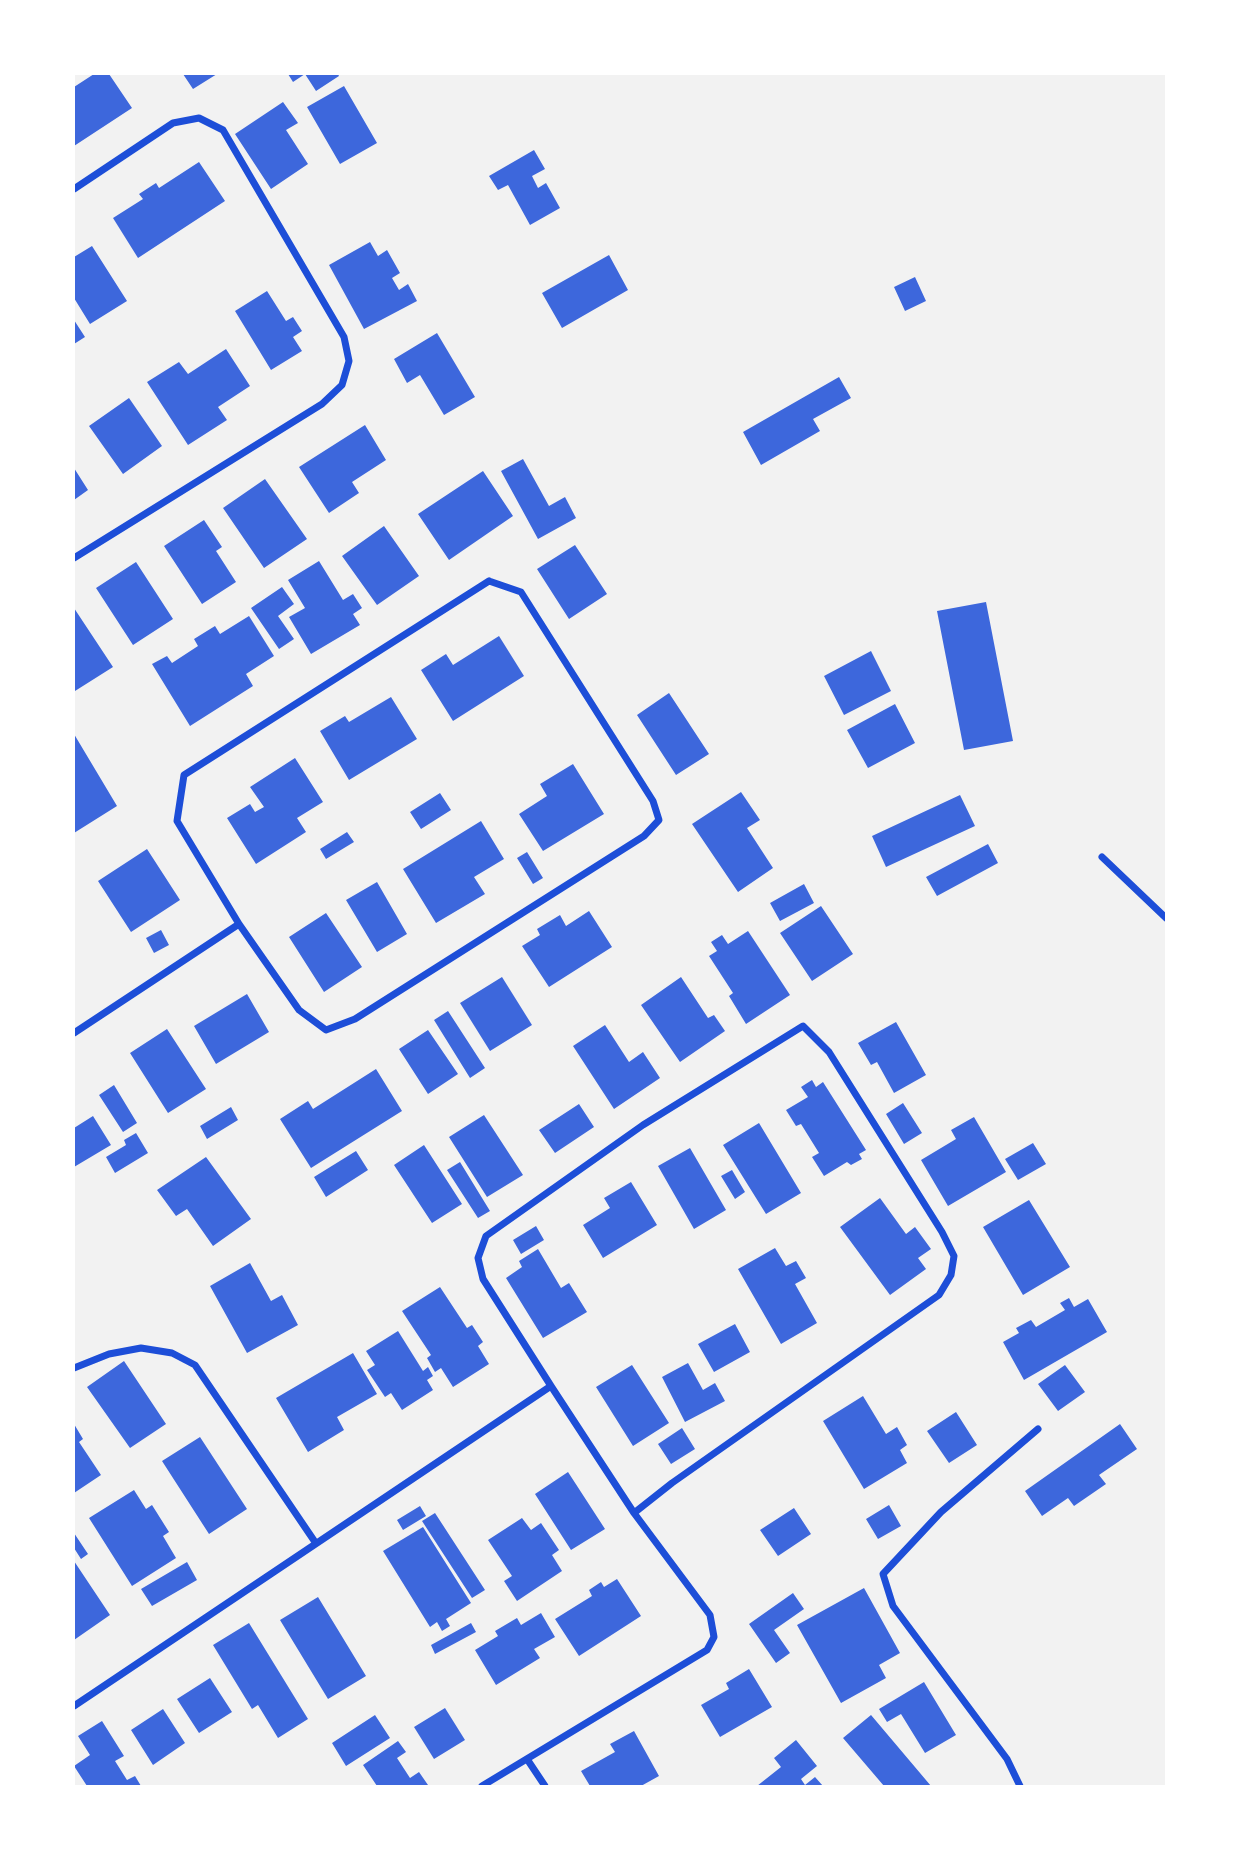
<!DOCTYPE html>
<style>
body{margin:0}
#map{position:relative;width:1240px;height:1860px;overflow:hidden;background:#f2f2f2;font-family:"Fira Sans",sans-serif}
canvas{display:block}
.frame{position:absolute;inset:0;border:75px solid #fff;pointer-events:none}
</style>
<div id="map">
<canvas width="1240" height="1860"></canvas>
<div class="frame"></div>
</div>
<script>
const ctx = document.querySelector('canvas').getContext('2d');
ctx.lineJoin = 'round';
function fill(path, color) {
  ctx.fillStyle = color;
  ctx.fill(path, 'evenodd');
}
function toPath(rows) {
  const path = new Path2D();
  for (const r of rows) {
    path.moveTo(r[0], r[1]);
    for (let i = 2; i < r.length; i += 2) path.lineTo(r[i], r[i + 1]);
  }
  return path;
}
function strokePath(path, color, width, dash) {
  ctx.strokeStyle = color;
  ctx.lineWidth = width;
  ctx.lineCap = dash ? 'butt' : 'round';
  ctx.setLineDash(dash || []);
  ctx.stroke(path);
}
fill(toPath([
 [94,74,109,74,132,108,74,146,74,87],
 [183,74,217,74,193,89],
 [288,74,338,74,339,76,316,91,305,74,293,82],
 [344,86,377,143,340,164,307,107],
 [283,102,298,123,286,130,308,164,271,189,235,134],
 [534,150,545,169,532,176,538,188,546,183,560,208,530,225,508,185,498,190,489,176],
 [199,162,225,201,138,258,113,218,143,199,139,194,156,183,159,188],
 [370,242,378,256,387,250,400,273,392,278,399,290,408,284,417,301,364,329,329,265],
 [92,246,127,301,90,324,74,298,74,257],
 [609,255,628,290,562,328,542,293],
 [915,277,926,301,905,311,894,287],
 [267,291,286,321,293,317,302,331,293,337,302,351,271,370,235,311],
 [74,320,85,337,74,344],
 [437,333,475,397,444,415,420,375,407,383,394,359],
 [226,349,250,386,218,407,227,420,188,445,147,382,179,362,188,374],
 [839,377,851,398,813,419,820,431,761,465,743,432],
 [129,398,162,446,123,474,89,426],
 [365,425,386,460,352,482,359,493,329,513,299,467],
 [523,459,549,506,565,497,576,518,538,539,501,471],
 [74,468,88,490,74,500],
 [483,471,513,516,449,560,418,514],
 [265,479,307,539,264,568,223,508],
 [204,520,222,547,216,551,236,582,202,604,164,546],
 [384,526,419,576,377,605,342,556],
 [575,545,607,594,569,619,537,569],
 [319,561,343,600,353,594,362,608,353,614,360,625,311,654,289,617,305,608,288,580],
 [136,562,173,619,133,645,96,588],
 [282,587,294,604,278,616,294,639,279,649,251,608],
 [986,602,1013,741,964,750,937,611],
 [74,608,113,667,75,691,74,688],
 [249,616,274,656,246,674,253,686,190,726,152,664,167,656,172,663,198,646,194,639,215,626,220,634],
 [499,636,524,676,453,721,421,670,446,654,453,665],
 [871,651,891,691,844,715,824,676],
 [669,693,709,754,676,775,637,715],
 [391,697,417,739,349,780,320,731,345,716,349,722],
 [895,704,915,743,868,768,847,730],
 [74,734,117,806,74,833],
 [295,758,323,802,297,818,306,832,256,864,227,818,250,804,255,812,264,807,250,787],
 [573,764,604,814,543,851,519,814,547,796,540,784],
 [741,792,760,820,747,828,773,868,738,892,692,824],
 [440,793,451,810,421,829,410,812],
 [960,795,975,826,886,867,872,836],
 [481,821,504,859,474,877,485,894,436,923,403,869],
 [347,832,354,842,326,859,320,849],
 [988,844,998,863,937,896,926,877],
 [147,849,180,900,131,932,98,881],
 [527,852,543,878,533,884,517,858],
 [377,882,407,934,377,952,346,900],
 [804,884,814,903,780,921,770,903],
 [821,906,853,954,812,981,780,933],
 [589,911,612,947,549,987,522,946,540,935,537,929,560,915,566,926],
 [326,913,362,967,324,992,289,937],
 [161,930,169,945,154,953,146,938],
 [748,931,790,995,746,1024,729,996,733,993,709,956,717,951,711,942,722,935,728,944],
 [502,977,532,1025,490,1051,460,1003],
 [681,977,708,1018,714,1015,725,1031,680,1062,641,1005],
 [247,994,269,1032,216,1064,194,1026],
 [448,1011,485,1068,470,1078,434,1020],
 [896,1022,926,1075,894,1093,877,1062,871,1065,858,1043],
 [605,1025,629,1062,643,1052,660,1078,614,1109,573,1046],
 [167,1029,206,1089,168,1113,130,1053],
 [428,1030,458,1074,428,1094,399,1049],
 [376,1069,402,1111,311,1168,280,1119,308,1101,313,1109],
 [812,1080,816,1087,823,1082,866,1150,859,1154,862,1159,851,1165,847,1162,824,1176,812,1157,819,1153,801,1124,796,1126,786,1110,808,1097,801,1087],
 [114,1085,137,1123,123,1132,99,1095],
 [903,1103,922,1133,904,1144,886,1114],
 [579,1104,594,1127,555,1153,539,1130],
 [231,1107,238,1120,207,1139,200,1126],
 [484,1115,523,1175,487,1197,449,1137],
 [93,1116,111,1145,74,1167,74,1128],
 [974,1117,1006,1172,948,1206,921,1160,956,1139,951,1130],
 [759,1123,801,1193,766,1214,723,1145],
 [136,1133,148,1153,115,1173,106,1157,126,1145,124,1140],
 [1033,1143,1046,1164,1018,1180,1005,1159],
 [424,1145,462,1204,432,1223,394,1165],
 [690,1148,726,1210,694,1229,658,1166],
 [356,1151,368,1170,326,1197,314,1177],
 [206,1157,251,1219,213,1246,187,1209,176,1216,157,1190],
 [460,1162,490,1211,478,1218,447,1170],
 [732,1170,745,1192,735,1199,721,1176],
 [631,1182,657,1225,603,1258,583,1225,610,1208,604,1198],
 [880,1198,906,1234,915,1227,931,1249,918,1258,926,1269,890,1295,840,1227],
 [1029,1200,1070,1267,1023,1295,983,1227],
 [536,1226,544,1240,521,1254,513,1240],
 [775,1248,786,1266,796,1261,806,1278,795,1284,817,1323,781,1344,738,1269],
 [538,1249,561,1288,569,1283,587,1312,543,1338,506,1278,522,1267,519,1261],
 [250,1263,271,1301,282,1295,298,1325,247,1353,210,1286],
 [440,1287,467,1328,472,1325,483,1342,478,1346,489,1364,453,1387,441,1368,435,1372,427,1358,431,1355,402,1311],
 [1069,1298,1074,1307,1088,1299,1107,1332,1024,1380,1003,1342,1019,1333,1016,1328,1031,1320,1036,1327,1065,1310,1060,1303],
 [735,1324,750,1352,714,1372,698,1344],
 [398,1331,423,1371,428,1367,433,1376,427,1380,433,1390,402,1410,391,1393,385,1397,367,1370,375,1365,366,1351],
 [353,1353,377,1394,337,1417,344,1430,308,1452,276,1398],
 [124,1361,166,1424,130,1448,87,1387],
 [688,1363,703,1390,715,1383,725,1401,685,1422,662,1377],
 [632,1365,669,1423,633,1446,596,1387],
 [1065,1365,1085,1392,1058,1411,1038,1384],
 [863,1396,886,1434,897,1427,907,1445,900,1450,907,1463,864,1489,823,1421],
 [956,1412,977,1445,949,1463,927,1431],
 [74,1424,83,1439,79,1442,101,1475,74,1493],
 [1120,1424,1137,1449,1099,1475,1106,1484,1074,1506,1068,1498,1042,1516,1025,1491],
 [682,1428,695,1449,671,1464,658,1444],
 [200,1437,247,1509,209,1534,162,1461],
 [568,1472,605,1529,571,1550,535,1494],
 [134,1490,146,1509,152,1505,169,1532,163,1536,176,1558,132,1586,89,1518],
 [889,1505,901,1526,878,1539,866,1519],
 [420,1506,426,1516,403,1530,397,1520],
 [794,1508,811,1534,778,1556,760,1530],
 [435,1513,485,1590,472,1598,422,1521],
 [522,1518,531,1530,541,1523,559,1550,552,1555,562,1571,517,1601,504,1581,512,1576,488,1540],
 [423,1527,471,1603,446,1619,450,1626,442,1631,437,1622,430,1627,383,1551],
 [74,1533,88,1554,81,1559,74,1548],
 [74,1561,110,1615,74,1640],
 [187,1562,197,1580,152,1606,141,1589],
 [617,1579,641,1616,579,1656,555,1619,592,1596,589,1590,601,1582,604,1587],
 [864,1588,900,1653,879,1665,886,1678,841,1703,797,1625],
 [793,1593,804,1609,774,1630,790,1653,776,1663,749,1624],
 [318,1597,366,1676,328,1699,280,1620],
 [541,1613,555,1637,534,1649,540,1658,496,1685,475,1650,498,1636,495,1631,517,1618,521,1625],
 [249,1623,308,1719,278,1738,258,1705,252,1709,213,1645],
 [471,1623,476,1632,435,1654,431,1645],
 [749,1669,772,1707,720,1737,701,1705,729,1689,726,1683],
 [210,1678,232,1712,199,1733,177,1699],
 [924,1682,956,1735,925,1753,901,1714,887,1722,879,1709],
 [445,1708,465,1740,434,1759,414,1727],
 [163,1709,185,1743,153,1765,131,1730],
 [375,1715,390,1738,346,1766,332,1743],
 [871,1715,931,1786,884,1786,843,1738],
 [102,1721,124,1756,115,1761,127,1780,135,1776,141,1786,87,1786,74,1766,90,1755,78,1736],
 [634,1731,659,1776,641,1786,590,1786,581,1771,615,1752,610,1744],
 [796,1740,817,1766,801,1779,805,1785,815,1777,823,1786,757,1786,781,1767,774,1758],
 [398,1741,406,1752,397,1758,410,1778,419,1772,428,1785,426,1786,377,1786,363,1765]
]), '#3d67dc');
strokePath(toPath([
 [74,189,173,123,199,118,223,130,344,337,349,361,342,385,322,404,74,558],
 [489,581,521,592,653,801,659,820,644,836,355,1019,326,1030,299,1010,239,924,177,821,184,775,489,581],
 [1102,857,1166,918],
 [74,1033,239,924],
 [74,1368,109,1354,141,1348,172,1353,195,1365,315,1542],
 [74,1706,551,1386,483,1279,478,1258,486,1236,643,1125,803,1026,829,1052,942,1232,954,1256,951,1275,939,1295,672,1483,634,1513],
 [527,1759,545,1786],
 [482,1786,707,1650,714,1637,710,1615,634,1513,551,1386],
 [1020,1786,1007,1759,893,1606,883,1574,941,1512,1038,1429]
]), '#1d4ed8', 7);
</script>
